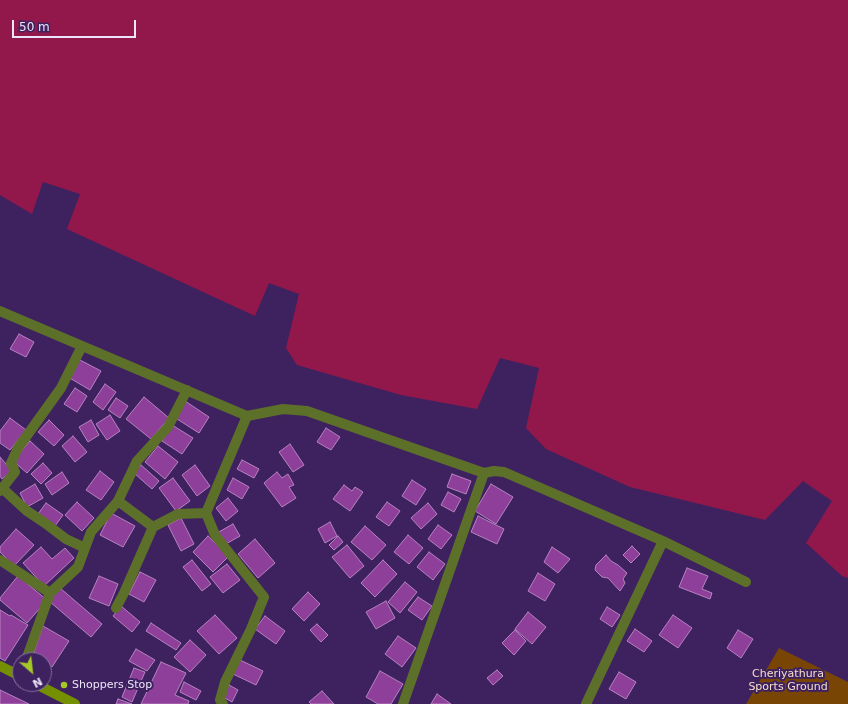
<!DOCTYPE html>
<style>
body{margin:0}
#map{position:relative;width:848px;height:704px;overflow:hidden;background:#3e225f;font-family:"DejaVu Sans",sans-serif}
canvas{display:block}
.north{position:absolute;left:12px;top:652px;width:40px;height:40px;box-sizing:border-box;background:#3e225f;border:1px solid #84709d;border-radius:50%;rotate:152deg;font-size:11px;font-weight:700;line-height:16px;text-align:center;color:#ece4fa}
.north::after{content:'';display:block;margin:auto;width:14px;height:18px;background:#a4c824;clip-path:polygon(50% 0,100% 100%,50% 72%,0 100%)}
.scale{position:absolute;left:12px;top:20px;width:124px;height:18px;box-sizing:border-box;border:2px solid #ece4fa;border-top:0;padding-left:5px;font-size:12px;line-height:14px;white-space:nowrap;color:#ece4fa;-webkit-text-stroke:3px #3e225f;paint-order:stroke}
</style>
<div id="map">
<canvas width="848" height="704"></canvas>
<div class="north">N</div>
<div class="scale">50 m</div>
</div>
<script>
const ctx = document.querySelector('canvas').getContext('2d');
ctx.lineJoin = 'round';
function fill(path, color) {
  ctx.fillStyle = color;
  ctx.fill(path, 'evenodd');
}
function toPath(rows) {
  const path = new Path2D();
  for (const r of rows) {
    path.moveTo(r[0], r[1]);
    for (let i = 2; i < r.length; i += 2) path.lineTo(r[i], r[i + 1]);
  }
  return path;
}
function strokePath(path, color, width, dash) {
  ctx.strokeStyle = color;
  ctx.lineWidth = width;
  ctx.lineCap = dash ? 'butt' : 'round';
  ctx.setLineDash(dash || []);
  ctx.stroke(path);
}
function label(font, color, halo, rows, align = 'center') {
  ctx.font = font + ' "DejaVu Sans",sans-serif';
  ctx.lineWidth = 4;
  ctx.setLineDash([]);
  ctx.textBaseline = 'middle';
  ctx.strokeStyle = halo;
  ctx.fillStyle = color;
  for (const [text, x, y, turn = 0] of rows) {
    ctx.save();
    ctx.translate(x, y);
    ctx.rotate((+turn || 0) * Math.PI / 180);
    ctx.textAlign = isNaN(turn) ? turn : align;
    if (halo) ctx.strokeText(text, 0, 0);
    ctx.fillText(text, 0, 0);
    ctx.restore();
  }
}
fill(toPath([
 [779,648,848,682,848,704,746,704]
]), '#794505');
fill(toPath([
 [0,0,848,0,848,578,842,576,806,543,832,501,803,481,765,520,630,487,546,449,526,428,539,368,500,358,477,409,401,395,297,365,286,348,299,294,269,283,255,316,67,229,80,194,43,182,32,214,0,195]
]), '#92184b');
const building = toPath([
 [19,334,34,342,26,357,10,349,19,334],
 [78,359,101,371,90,390,68,377,78,359],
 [105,384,116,392,103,410,93,402,105,384],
 [75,388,87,396,77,412,64,404,75,388],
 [144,397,169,418,151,439,126,419,144,397],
 [116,398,128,406,120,418,108,410,116,398],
 [185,401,209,417,199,433,174,417,185,401],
 [110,415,120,431,107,440,96,424,110,415],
 [10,418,26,430,10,450,0,443,0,431,10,418],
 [49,420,64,435,54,446,38,432,49,420],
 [91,420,99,435,88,442,79,427,91,420],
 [172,425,193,438,182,454,162,441,172,425],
 [326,428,340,437,331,450,317,442,326,428],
 [73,436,87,452,75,462,62,446,73,436],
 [30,441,44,454,27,473,13,461,30,441],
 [290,444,304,465,293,472,279,452,290,444],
 [158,446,178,462,165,479,145,462,158,446],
 [0,457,12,471,2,479,0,476,0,457],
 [242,460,259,469,254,478,237,469,242,460],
 [43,463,52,473,41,484,31,474,43,463],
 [141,465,159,481,152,489,134,473,141,465],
 [195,465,210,486,197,496,182,475,195,465],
 [100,471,114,482,101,500,86,490,100,471],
 [62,472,69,483,52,495,45,484,62,472],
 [277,472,282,478,288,474,294,485,289,487,296,498,282,507,264,483,277,472],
 [452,474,471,481,466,494,447,487,452,474],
 [173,478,190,501,176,511,159,488,173,478],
 [233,478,249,487,242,499,227,490,233,478],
 [412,480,426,489,416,505,402,496,412,480],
 [35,484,43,498,27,507,20,493,35,484],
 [491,484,513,497,496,524,475,511,491,484],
 [344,485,352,491,355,487,363,492,350,511,333,499,344,485],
 [448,492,461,499,454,512,441,505,448,492],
 [228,498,238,511,226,521,216,508,228,498],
 [77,502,94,518,82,531,65,515,77,502],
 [387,502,400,511,389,526,376,517,387,502],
 [46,503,63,515,55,526,38,514,46,503],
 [428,503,437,514,421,529,411,518,428,503],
 [111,513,135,526,123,547,100,535,111,513],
 [478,516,504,529,497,544,471,532,478,516],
 [181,518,194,544,181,551,168,525,181,518],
 [330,522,337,536,325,543,318,529,330,522],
 [233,524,240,536,224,545,217,533,233,524],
 [438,525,452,535,441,549,428,539,438,525],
 [365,526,386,545,372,560,351,542,365,526],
 [16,529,34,545,14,566,0,552,0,547,16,529],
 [408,535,423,548,409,564,394,552,408,535],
 [208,536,229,556,213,572,193,552,208,536],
 [338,536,343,542,334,550,329,545,338,536],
 [255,539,275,563,258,578,238,554,255,539],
 [347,545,364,566,350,578,332,557,347,545],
 [632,546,640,554,631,563,623,555,632,546],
 [41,547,52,559,65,548,74,558,44,586,23,563,41,547],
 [552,547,570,559,558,573,544,562,552,547],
 [429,552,445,564,433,580,417,567,429,552],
 [606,555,611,561,618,565,627,573,623,579,625,583,620,591,608,578,602,577,595,570,596,565,606,555],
 [192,560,211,584,202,591,183,567,192,560],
 [383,560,397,574,375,597,361,583,383,560],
 [227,564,240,580,223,593,210,577,227,564],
 [687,568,708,576,702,589,712,593,710,599,679,587,687,568],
 [140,572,156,580,144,602,129,594,140,572],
 [538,573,555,584,545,601,528,591,538,573],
 [18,576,47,600,27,623,0,600,0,598,18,576],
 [99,576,118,584,109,606,89,598,99,576],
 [405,582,417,592,400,613,388,602,405,582],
 [60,588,102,624,91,637,49,601,60,588],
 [308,592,320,604,304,621,292,609,308,592],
 [418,597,432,606,422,620,408,610,418,597],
 [386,601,395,618,376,629,366,612,386,601],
 [121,606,140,622,132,632,113,616,121,606],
 [607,607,620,615,612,627,600,619,607,607],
 [0,610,10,616,11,615,28,625,5,661,0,658,0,610],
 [528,612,546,627,532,644,515,629,528,612],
 [215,615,237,638,219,654,197,631,215,615],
 [673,615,692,628,678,648,659,635,673,615],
 [265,616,285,631,276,644,255,629,265,616],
 [151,623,181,643,176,650,146,631,151,623],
 [317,624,328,635,321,642,310,630,317,624],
 [43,626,69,641,52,667,34,652,43,626],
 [635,629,652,641,644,652,627,641,635,629],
 [515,630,526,641,514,655,502,643,515,630],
 [738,630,753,639,741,658,727,648,738,630],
 [398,636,416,648,402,667,385,654,398,636],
 [190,640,206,655,190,672,174,657,190,640],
 [136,649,155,660,147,671,129,661,136,649],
 [240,660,263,671,256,685,233,674,240,660],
 [161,662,186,673,175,695,189,701,188,704,141,704,161,662],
 [134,668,145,672,132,702,122,697,134,668],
 [497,670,503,676,493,685,487,678,497,670],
 [380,671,403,684,391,704,378,704,366,697,380,671],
 [619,672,636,682,626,699,609,689,619,672],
 [184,682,201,691,196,700,180,692,184,682],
 [229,685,238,690,232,702,223,697,229,685],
 [0,690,29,704,0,704,0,690],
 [322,691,334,704,311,704,309,702,322,691],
 [437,694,451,704,431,704,437,694],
 [118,699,132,704,116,704,118,699]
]);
fill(building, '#8e3f9a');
strokePath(building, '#b782bf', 1);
strokePath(toPath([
 [0,311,247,416,283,409,307,411,484,473,494,471,504,472,663,541,746,582],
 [2,488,27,511,45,523,66,539,85,548],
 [0,491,15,472,11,463,18,448,61,388,82,346],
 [118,501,153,527,178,514,206,513],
 [0,560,50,593],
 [116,608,124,593,153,527],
 [26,660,50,593,78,567,91,532,118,501,137,461,168,427,187,390],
 [223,704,220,700,225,682,251,629,264,597,215,535,206,513,247,416],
 [403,704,484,473],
 [586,704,663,541]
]), '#5d7029', 10);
strokePath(toPath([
 [0,666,20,676],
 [36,684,75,704]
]), '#749000', 10);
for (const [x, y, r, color] of [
 [64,685,4,"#a4c824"]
]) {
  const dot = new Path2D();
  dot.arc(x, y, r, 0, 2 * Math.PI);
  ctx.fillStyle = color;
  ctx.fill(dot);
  strokePath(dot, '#3e225f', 1.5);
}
label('11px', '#f5ddc9', '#3e225f', [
 ["Cheriyathura",788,674],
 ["Sports Ground",788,687]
]);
label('11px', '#ece4fa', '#3e225f', [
 ["Shoppers Stop",72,685]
], 'left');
</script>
